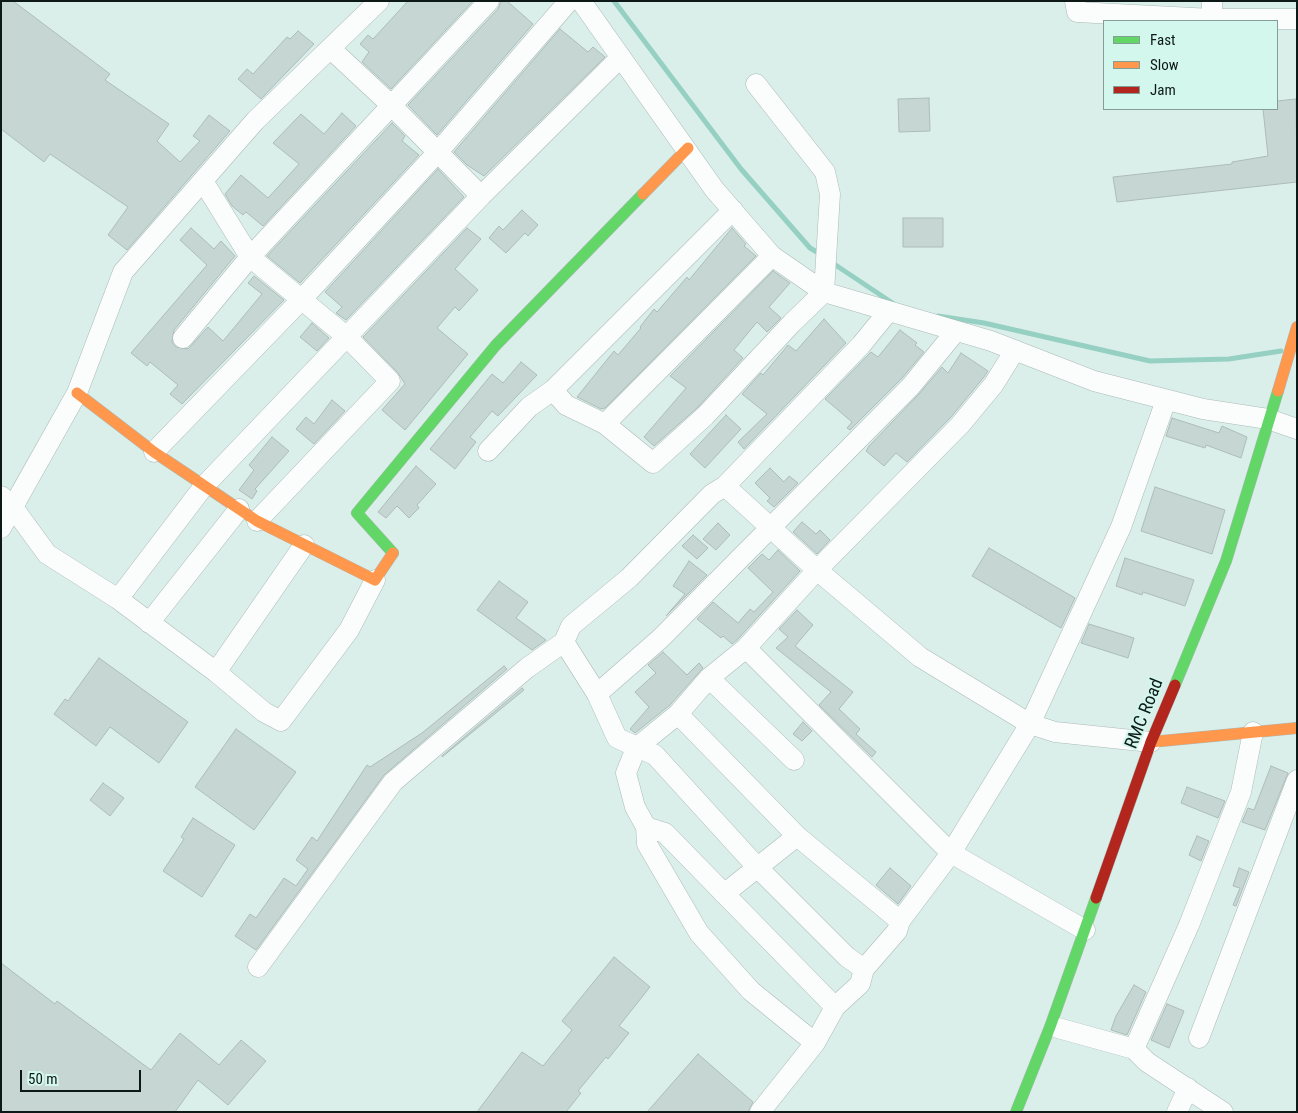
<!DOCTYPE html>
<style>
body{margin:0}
#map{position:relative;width:1298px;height:1113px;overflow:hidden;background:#dbefea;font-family:"Roboto Condensed",sans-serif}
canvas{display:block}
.frame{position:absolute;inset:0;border:2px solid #0c1916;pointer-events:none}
.legend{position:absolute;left:1103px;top:20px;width:175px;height:90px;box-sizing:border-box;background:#d3f7ed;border:1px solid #839e97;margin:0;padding:6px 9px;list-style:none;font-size:15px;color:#0c1916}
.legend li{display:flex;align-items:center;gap:10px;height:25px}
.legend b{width:25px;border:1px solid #839e97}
.scale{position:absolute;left:20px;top:1070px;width:121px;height:22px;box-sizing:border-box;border:2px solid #0c1916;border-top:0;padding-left:6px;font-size:15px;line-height:18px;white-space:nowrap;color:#0c1916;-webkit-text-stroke:4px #d3f7ed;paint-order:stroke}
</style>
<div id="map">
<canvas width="1298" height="1113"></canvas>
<div class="frame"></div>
<ul class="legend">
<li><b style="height:6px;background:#63d668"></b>Fast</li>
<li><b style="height:6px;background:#ff974d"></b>Slow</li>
<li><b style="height:6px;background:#b3261e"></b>Jam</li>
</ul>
<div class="scale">50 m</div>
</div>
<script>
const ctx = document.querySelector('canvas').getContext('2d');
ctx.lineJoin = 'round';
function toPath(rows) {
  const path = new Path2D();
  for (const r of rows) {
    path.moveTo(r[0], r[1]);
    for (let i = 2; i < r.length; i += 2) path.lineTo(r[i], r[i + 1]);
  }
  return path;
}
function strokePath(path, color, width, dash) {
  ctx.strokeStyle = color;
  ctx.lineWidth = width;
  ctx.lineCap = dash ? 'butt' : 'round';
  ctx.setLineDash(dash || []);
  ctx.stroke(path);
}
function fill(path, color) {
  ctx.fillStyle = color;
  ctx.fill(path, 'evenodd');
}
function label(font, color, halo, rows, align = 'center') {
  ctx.font = font + ' "Roboto Condensed",sans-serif';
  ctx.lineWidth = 4;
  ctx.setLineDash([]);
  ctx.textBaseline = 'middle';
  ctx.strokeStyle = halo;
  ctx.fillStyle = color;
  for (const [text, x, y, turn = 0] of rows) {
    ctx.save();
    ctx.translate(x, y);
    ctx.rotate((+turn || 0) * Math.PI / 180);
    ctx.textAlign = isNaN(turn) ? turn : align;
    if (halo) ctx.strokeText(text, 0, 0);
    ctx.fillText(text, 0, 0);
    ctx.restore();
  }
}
strokePath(toPath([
 [614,1,741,169,810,248,822,255],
 [831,262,894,304],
 [938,316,984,323,1150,361,1229,359,1281,351]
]), '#95d0c2', 5);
const building = toPath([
 [1,1,13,1,110,74,105,80,169,124,157,141,180,162,200,141,193,136,209,115,230,131,127,250,108,235,128,207,50,154,44,162,1,129,1,1],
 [408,1,473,1,391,89,362,62,369,52,360,44,368,35,373,39,408,1],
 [501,1,507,1,533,24,437,135,408,105,498,9,501,1],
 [560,29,588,52,593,47,605,57,484,176,467,165,454,152,560,29],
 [298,31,314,44,261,99,238,79,247,69,253,74,287,37,290,39,298,31],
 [929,98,930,131,899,132,898,99,929,98],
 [1296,99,1297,182,1117,202,1113,177,1232,164,1232,162,1268,156,1263,109,1277,109,1277,101,1296,99],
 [342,113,356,126,263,226,246,212,243,215,232,206,225,194,241,175,268,198,299,164,273,143,301,114,324,134,342,113],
 [392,123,405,136,402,141,419,155,300,283,267,256,392,123],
 [438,169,464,197,346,320,336,313,342,307,325,292,438,169],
 [522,210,538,225,528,236,525,233,506,253,489,238,499,226,503,230,522,210],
 [903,218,943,218,943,247,903,247,903,218],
 [191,228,214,249,221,241,235,256,174,330,172,342,176,347,188,349,208,327,223,341,262,294,248,283,254,276,284,300,182,404,170,394,178,385,150,362,147,366,131,353,207,265,180,240,191,228],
 [467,228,481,239,455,269,478,290,459,311,455,307,437,328,468,354,405,430,382,410,405,384,398,373,363,337,467,228],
 [732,228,746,244,744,246,756,256,605,408,601,409,577,397,614,351,618,355,641,328,640,327,654,309,657,312,687,277,689,280,732,228],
 [773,271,790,283,769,307,781,318,767,332,757,322,734,350,743,358,697,408,654,446,644,437,686,388,670,376,773,271],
 [824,319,846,343,744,449,738,442,767,414,742,394,761,373,763,375,788,345,796,351,824,319],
 [312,323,329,338,317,351,300,337,312,323],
 [900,330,917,343,915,345,924,352,902,378,850,430,847,428,852,422,825,399,871,352,878,357,900,330],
 [961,353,988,371,984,377,951,417,907,462,896,453,884,466,866,451,869,446,919,394,942,367,948,373,961,353],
 [521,362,537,375,498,416,492,411,470,437,476,442,455,469,430,449,492,374,503,383,521,362],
 [332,400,345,411,314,444,296,429,306,417,314,424,332,400],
 [726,415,741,429,705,468,690,454,726,415],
 [1172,418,1219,433,1222,426,1247,437,1241,458,1206,445,1205,448,1166,436,1172,418],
 [272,437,289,451,255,489,257,491,252,499,239,490,254,470,249,465,272,437],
 [416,466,436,484,417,505,419,508,409,518,397,506,386,518,378,512,416,466],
 [770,468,784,482,789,476,798,483,774,507,767,501,770,498,755,483,770,468],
 [1155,487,1225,510,1212,554,1141,531,1155,487],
 [802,522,816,534,820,530,830,540,817,554,793,532,802,522],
 [718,523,730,535,716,550,703,539,718,523],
 [693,535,708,548,697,559,682,546,693,535],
 [989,548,1075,598,1061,628,972,576,989,548],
 [778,550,800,571,738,639,732,644,723,636,721,638,697,619,713,602,738,623,750,609,754,612,773,592,748,568,762,554,769,560,778,550],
 [1125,558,1194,580,1185,606,1143,592,1142,595,1116,586,1125,558],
 [689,561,707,575,666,616,685,594,673,586,689,561],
 [499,581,528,602,516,618,546,640,532,650,477,610,499,581],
 [797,610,813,625,795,646,853,692,839,709,860,729,856,734,876,752,872,757,819,705,831,692,776,648,788,637,779,629,797,610],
 [1089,624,1134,638,1128,658,1081,643,1089,624],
 [663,652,687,675,699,663,703,668,670,705,635,733,630,729,649,707,635,692,656,673,648,665,663,652],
 [99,658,188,722,159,763,110,727,96,746,54,714,65,699,68,701,99,658],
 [504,666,507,669,384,775,256,950,235,936,250,914,256,918,284,878,296,886,308,869,296,860,312,837,317,841,367,765,370,767,422,733,504,666],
 [522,688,524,690,442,757,442,756,522,688],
 [803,722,812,731,802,741,793,734,803,722],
 [236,729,296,772,254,830,195,787,236,729],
 [1271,766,1288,773,1265,830,1242,822,1248,808,1254,810,1271,766],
 [103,783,124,798,110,816,90,800,103,783],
 [1187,787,1225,801,1218,818,1181,803,1187,787],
 [193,818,235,845,202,897,163,871,184,839,181,837,193,818],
 [1197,836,1209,841,1201,861,1189,855,1197,836],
 [890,868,911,886,898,904,876,885,890,868],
 [1239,868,1249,872,1236,906,1233,905,1240,888,1233,886,1239,868],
 [614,957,650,987,619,1026,629,1033,608,1059,606,1057,578,1091,581,1093,566,1112,477,1112,522,1052,543,1066,572,1030,562,1021,614,957],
 [1,963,55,1004,57,1001,151,1070,180,1033,219,1065,241,1040,266,1061,228,1105,198,1080,175,1112,1,1112,1,963],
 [1134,985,1146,992,1127,1035,1111,1030,1116,1016,1134,985],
 [1167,1004,1184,1011,1169,1048,1151,1040,1167,1004],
 [698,1054,753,1102,748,1112,647,1112,698,1054]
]);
fill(building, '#c6d6d2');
strokePath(building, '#adbcb8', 1);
const street = toPath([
 [581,1,714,189,772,256,824,292,991,341,1094,381,1203,409,1268,419,1297,429],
 [1075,1,1077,12,1212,19,1297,19],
 [1212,19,1212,1],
 [331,49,391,105,481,196],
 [203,181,250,257,347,337,390,381,257,521],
 [183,338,250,257,489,1],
 [553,390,566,405,605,424,653,463,705,416,792,323,824,292,830,194,825,172,756,84],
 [605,424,772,256],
 [488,451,529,407,553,390,733,210],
 [154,452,301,300,437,153,569,1],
 [725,486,817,570,920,657,1030,724,1055,732,1151,742],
 [1,496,12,506,47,554,118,599,216,672,264,712,281,721,349,630,375,580],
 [1,528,77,393,123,272,255,121,379,1],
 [118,599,204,486,481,196,621,57],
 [149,623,239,509],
 [564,642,597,694,617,738,655,755,757,867,847,957,864,969],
 [746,648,951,853,1085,930],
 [216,672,304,545],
 [709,678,794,760],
 [597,694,661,638,911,386,956,331],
 [678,714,797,836,900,921],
 [646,827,665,833,835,1007],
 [724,894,797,836],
 [258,967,393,782,527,668,564,642,571,626,629,578,712,494,725,486,861,345,888,312],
 [1058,1028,1134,1049,1147,1062,1223,1112],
 [1199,1038,1297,780],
 [815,1043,751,991,699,933,647,844,646,827,635,807,626,773,636,748,678,714,709,678,746,648,817,570,960,425,994,384,1015,350],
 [1134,1049,1189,925,1241,792,1253,732],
 [760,1112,815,1043,835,1007,860,984,864,969,897,931,900,921,951,853,1030,724,1121,527,1166,400],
 [1177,1112,1188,1088]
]);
const fast = toPath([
 [393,553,357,513,496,345,643,194],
 [1175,685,1226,561,1278,391],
 [1016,1112,1050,1027,1096,898]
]);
const slow = toPath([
 [643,194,688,148],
 [1278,391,1297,327],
 [77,393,154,452,257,521,375,580,393,553],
 [1151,742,1297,728]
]);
const jam = toPath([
 [1096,898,1151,742,1175,685]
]);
strokePath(street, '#abbab6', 21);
strokePath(fast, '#abbab6', 12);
strokePath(slow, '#abbab6', 12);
strokePath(jam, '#abbab6', 12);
strokePath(street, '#fafdfc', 20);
strokePath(fast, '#63d668', 11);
strokePath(slow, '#ff974d', 11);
strokePath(jam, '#b3261e', 11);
label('18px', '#0c1916', '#d3f7ed', [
 ["RMC Road",1145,714,-68]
]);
</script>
